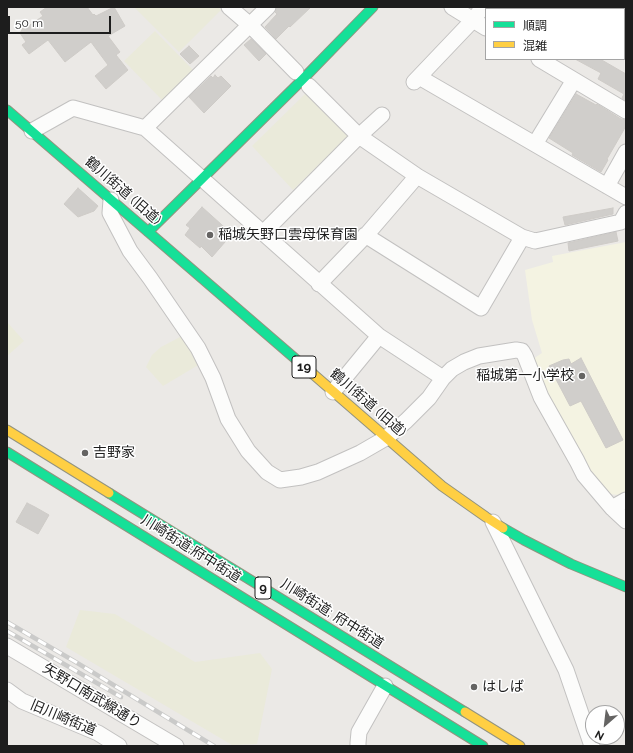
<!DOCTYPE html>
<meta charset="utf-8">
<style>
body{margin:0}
#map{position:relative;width:633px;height:753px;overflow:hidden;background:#ebe9e6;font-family:Raleway,"Noto Sans JP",sans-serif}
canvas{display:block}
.frame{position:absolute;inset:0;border:8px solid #1d1d1d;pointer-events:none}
.legend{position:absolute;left:485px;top:8px;width:140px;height:52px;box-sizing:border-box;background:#fff;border:1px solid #a5a5a5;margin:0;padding:5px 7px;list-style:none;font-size:12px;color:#1d1d1d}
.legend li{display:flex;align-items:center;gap:8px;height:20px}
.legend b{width:20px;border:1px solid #a5a5a5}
.north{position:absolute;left:585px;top:705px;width:40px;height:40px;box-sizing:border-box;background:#fff;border:1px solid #a5a5a5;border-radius:50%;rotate:208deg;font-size:11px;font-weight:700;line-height:16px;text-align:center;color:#1d1d1d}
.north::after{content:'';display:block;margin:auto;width:14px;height:18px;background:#656463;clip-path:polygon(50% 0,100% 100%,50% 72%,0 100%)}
.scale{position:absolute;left:8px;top:16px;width:103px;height:18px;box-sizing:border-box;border:2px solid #1d1d1d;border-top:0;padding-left:5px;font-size:12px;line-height:14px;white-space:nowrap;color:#1d1d1d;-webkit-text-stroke:3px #fff;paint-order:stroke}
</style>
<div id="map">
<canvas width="633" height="753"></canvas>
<div class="frame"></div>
<ul class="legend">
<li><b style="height:5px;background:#16e098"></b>順調</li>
<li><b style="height:5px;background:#ffcf43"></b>混雑</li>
</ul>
<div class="north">N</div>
<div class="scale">50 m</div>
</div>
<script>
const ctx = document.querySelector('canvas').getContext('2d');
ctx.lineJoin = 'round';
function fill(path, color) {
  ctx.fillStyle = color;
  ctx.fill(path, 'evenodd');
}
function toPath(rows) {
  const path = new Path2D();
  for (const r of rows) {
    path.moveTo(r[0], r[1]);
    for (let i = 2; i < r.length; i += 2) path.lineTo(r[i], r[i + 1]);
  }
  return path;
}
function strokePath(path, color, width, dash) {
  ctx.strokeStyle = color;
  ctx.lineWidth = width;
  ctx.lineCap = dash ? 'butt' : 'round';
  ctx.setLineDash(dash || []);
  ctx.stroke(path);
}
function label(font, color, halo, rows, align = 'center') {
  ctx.font = font + ' Raleway,"Noto Sans JP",sans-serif';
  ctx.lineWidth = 3;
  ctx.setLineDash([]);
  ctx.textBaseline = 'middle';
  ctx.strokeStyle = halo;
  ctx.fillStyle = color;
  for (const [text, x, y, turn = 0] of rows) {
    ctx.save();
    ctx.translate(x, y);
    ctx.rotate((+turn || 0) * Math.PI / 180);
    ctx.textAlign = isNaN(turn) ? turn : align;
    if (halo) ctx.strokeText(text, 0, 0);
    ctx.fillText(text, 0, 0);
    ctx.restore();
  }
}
fill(toPath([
 [626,242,626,492,621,495,608,494,589,472,544,393,533,359,542,353,532,320,525,270,553,262,552,256]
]), '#f4f3e2');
fill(toPath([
 [134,7,218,7,221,10,179,52],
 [155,31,194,71,163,101,124,61],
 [307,92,348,132,348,136,293,190,252,146],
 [7,322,24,341,7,356],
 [182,336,200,364,163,386,146,367,152,355,161,347],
 [80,610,115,614,195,662,260,653,272,669,257,744,232,745,66,647]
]), '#eaeada');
const building = toPath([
 [47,7,87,7,93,15,94,14,96,16,114,7,125,26,108,36,120,52,116,55,128,70,106,89,95,76,108,65,91,42,65,62,48,40,29,54,22,45,26,42,20,33,24,26,27,27,43,16,40,12,47,7],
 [277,7,311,7,290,27,289,26,276,39,265,27,277,14,275,12,277,7],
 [251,39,266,54,259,61,244,45,251,39],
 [189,46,199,56,190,64,180,54,189,46],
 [575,59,600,59,626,74,626,101,622,98,624,94,598,79,601,73,575,59],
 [215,75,218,78,221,76,231,86,204,113,189,97,211,76,213,78,215,75],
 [576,94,596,105,597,104,621,119,626,120,626,126,607,159,608,160,601,172,572,155,573,153,549,138,576,94],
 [78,188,98,206,94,211,78,217,64,204,78,188],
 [202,207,232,234,212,257,201,246,200,248,185,235,190,228,186,225,202,207],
 [613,208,613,214,565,225,563,217,613,208],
 [616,232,618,241,569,251,568,243,616,232],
 [581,358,623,440,606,448,581,401,570,406,549,366,563,360,569,359,571,364,581,358],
 [27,503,35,507,49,515,38,534,16,522,27,503]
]);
fill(building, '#d0cecb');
strokePath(building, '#cecbc7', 1);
const street = toPath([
 [229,7,250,25,296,72],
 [452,7,486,28],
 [597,7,600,9],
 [624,24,626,25],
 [539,59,626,111],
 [419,77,626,197],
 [414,82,473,20,483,7],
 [309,86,359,136,417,176,522,237,535,241,621,222,626,213],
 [145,128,379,336,443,378],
 [32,131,73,108,145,128,268,7],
 [535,144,574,80],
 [607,186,626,152],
 [111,200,110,213,130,251,150,278,198,348,213,378,228,419,248,451,267,472,280,480,301,477,318,472,360,453,386,438,406,421,429,398,443,378,452,369,464,362,479,356,516,350,522,351,525,356,541,397,577,461,584,475,612,508,626,521],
 [263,233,359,136,382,115],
 [365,235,481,308,520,241,522,237],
 [319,284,368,233,417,176],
 [333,392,379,336],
 [612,508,626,500],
 [493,522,566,670,592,746],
 [7,646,176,746],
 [7,690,22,701,98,733,119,746],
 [358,746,358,743,359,732,385,686]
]);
const fast = toPath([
 [7,110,313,374],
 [148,232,302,80,373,7],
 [7,452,483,746],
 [109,493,465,712],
 [503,528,524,540,571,564,626,587]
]);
const slow = toPath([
 [313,374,442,486,486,517,503,528],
 [7,430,109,493],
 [465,712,520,746]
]);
strokePath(street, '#c2c1c0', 17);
strokePath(fast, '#92937f', 11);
strokePath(slow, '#92937f', 11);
strokePath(street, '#fcfcfb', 15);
strokePath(fast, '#16e098', 9);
strokePath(slow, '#ffcf43', 9);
const rail = toPath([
 [7,622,74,661,214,746],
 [7,631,121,697]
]);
strokePath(rail, '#cacac9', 4.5);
strokePath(rail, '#fff', 3, [9]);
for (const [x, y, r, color] of [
 [210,235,4,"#656463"],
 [582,376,4,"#656463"],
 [85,453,4,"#656463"],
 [474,687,4,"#656463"]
]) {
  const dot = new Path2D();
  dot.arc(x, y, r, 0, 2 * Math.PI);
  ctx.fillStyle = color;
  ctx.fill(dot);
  strokePath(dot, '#fff', 1.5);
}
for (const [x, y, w] of [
 [304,367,24],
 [263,588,16]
]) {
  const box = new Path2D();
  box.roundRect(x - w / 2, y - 11, w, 22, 3);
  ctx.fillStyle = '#fff';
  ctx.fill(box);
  strokePath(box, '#1d1d1d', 1);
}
label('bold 13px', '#1d1d1d', null, [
 ["19",304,367],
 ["9",263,588]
]);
label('14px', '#1d1d1d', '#fff', [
 ["鶴川街道 (旧道)",123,191,41],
 ["鶴川街道 (旧道)",368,403,41],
 ["川崎街道;府中街道",191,549,32],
 ["川崎街道; 府中街道",332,614,32],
 ["矢野口南武線通り",92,696,31],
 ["旧川崎街道",63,718,23]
]);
label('14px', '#1d1d1d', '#fff', [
 ["稲城矢野口雲母保育園",218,235],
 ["稲城第一小学校",574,376,"right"],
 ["吉野家",93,453],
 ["はしば",482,687]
], 'left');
</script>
